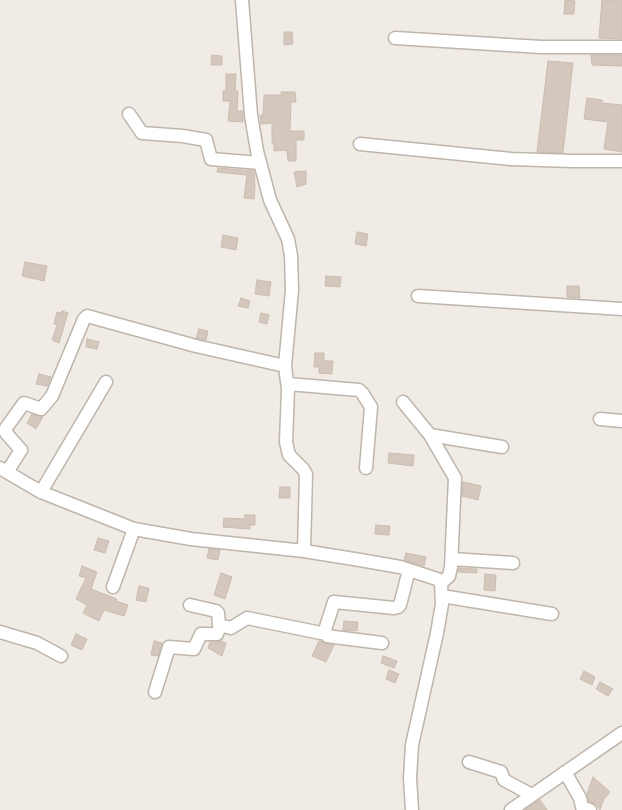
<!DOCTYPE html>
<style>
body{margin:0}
canvas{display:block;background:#f1ebe5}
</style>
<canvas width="622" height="810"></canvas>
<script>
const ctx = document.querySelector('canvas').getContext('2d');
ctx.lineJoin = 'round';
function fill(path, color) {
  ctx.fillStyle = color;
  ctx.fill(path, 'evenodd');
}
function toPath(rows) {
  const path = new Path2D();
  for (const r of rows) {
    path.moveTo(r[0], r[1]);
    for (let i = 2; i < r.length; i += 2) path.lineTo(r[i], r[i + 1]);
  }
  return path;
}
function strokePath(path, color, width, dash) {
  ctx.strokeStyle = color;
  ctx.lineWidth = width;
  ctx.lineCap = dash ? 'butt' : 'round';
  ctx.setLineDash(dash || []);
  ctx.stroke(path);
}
const building = toPath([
 [565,0,575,1,574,14,564,14,565,0],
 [602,0,622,0,622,39,599,38,602,0],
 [284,32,292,32,293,44,284,45,284,32],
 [212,55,222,56,222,65,211,65,212,55],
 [591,55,622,55,622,66,592,65,591,55],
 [548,61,573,63,563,153,537,152,548,61],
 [226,74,236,74,235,91,238,91,237,111,243,111,243,122,228,121,230,101,223,101,223,91,226,91,226,74],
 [281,92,295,92,296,102,291,102,290,131,304,131,304,140,296,140,296,161,288,161,287,150,274,151,274,143,272,143,272,123,261,124,260,115,263,115,264,95,282,95,281,92],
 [587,98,602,100,602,103,622,105,622,152,604,149,608,122,584,119,587,98],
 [218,168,254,171,255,186,254,199,244,198,247,175,217,172,218,168],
 [306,171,306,184,297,187,294,172,306,171],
 [357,232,368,234,366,246,355,244,357,232],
 [223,235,238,238,236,250,221,247,223,235],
 [25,262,47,266,44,281,22,276,25,262],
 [326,276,341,277,340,287,325,286,326,276],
 [257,280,271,282,269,296,255,294,257,280],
 [567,286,579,286,580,298,567,297,567,286],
 [241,298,250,301,248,308,238,306,241,298],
 [62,311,68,313,59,343,52,340,57,325,54,324,57,312,61,313,62,311],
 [261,313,269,315,267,324,259,322,261,313],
 [199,329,208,331,206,340,196,338,199,329],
 [87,339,99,342,97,349,86,347,87,339],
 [315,353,324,353,324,361,333,361,332,374,319,373,319,367,314,367,315,353],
 [39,374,51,377,47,386,36,384,39,374],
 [32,414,43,417,36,429,27,423,32,414],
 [389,453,414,455,413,466,388,463,389,453],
 [463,482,481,486,478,500,462,496,463,482],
 [280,487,290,487,290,498,279,498,280,487],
 [245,515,255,515,255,525,250,525,250,529,223,527,224,518,245,519,245,515],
 [376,525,390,526,389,535,375,534,376,525],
 [98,538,109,541,105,553,94,550,98,538],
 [209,549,220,550,218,560,207,558,209,549],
 [406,553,426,557,424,566,404,560,406,553],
 [82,566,97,572,91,589,117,599,116,601,128,605,124,616,104,610,99,621,83,613,87,605,76,599,86,578,79,576,82,566],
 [459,568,477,569,477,573,458,572,459,568],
 [221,573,232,577,225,599,214,595,221,573],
 [485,574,496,575,495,591,484,590,485,574],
 [139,586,149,588,146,602,136,600,139,586],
 [344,621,358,622,357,631,343,630,344,621],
 [76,634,87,639,82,650,71,645,76,634],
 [154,641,162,643,158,656,151,655,154,641],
 [220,641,226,643,222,656,208,648,210,642,220,641],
 [319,641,334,645,326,662,312,656,319,641],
 [383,656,397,661,394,668,381,663,383,656],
 [389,670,399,674,395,683,386,679,389,670],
 [584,671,595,677,592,685,580,679,584,671],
 [600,682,613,689,608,696,596,689,600,682],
 [593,777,610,792,604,799,600,810,596,804,589,801,587,794,593,777],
 [540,800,547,810,525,810,540,800]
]);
fill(building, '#d4c8be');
strokePath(building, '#cbbcaf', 1);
const minor = toPath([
 [242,0,251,115,257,151,270,200,288,239,291,256,292,290,285,366,288,389,286,442,289,455,303,469,306,474,304,551],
 [395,38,541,47,622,47],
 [129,114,142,133,183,136,206,140,211,159,260,163],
 [360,144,511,159,572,161,622,161],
 [418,296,622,309],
 [288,384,359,390,363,394,371,407,366,468],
 [403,402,430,435,455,478,451,567,449,576,441,583],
 [600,419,622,421],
 [430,435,502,447],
 [0,468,41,492,134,529,191,539,304,551,360,560,400,567,437,579,441,583,442,604,437,633,412,745,410,778,412,810],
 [7,472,21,450,6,433,6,428,24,403,41,409,52,396,84,319,87,316,196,346,285,366],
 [41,492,106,382],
 [452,559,513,563],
 [113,587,134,529],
 [442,596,552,614],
 [190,605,216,611,218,613,219,625,231,628,247,618,321,633,325,630,334,602,394,608,398,607,400,605,409,570],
 [0,632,37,643,61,656],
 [324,632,327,636,334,637,382,643],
 [155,692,169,647,194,649,201,634,217,634,220,626],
 [469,762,501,772,504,780,532,795],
 [565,772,580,798,582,807,590,810],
 [511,810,622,733]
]);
strokePath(minor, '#beb5ab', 15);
strokePath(minor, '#fff', 12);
</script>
